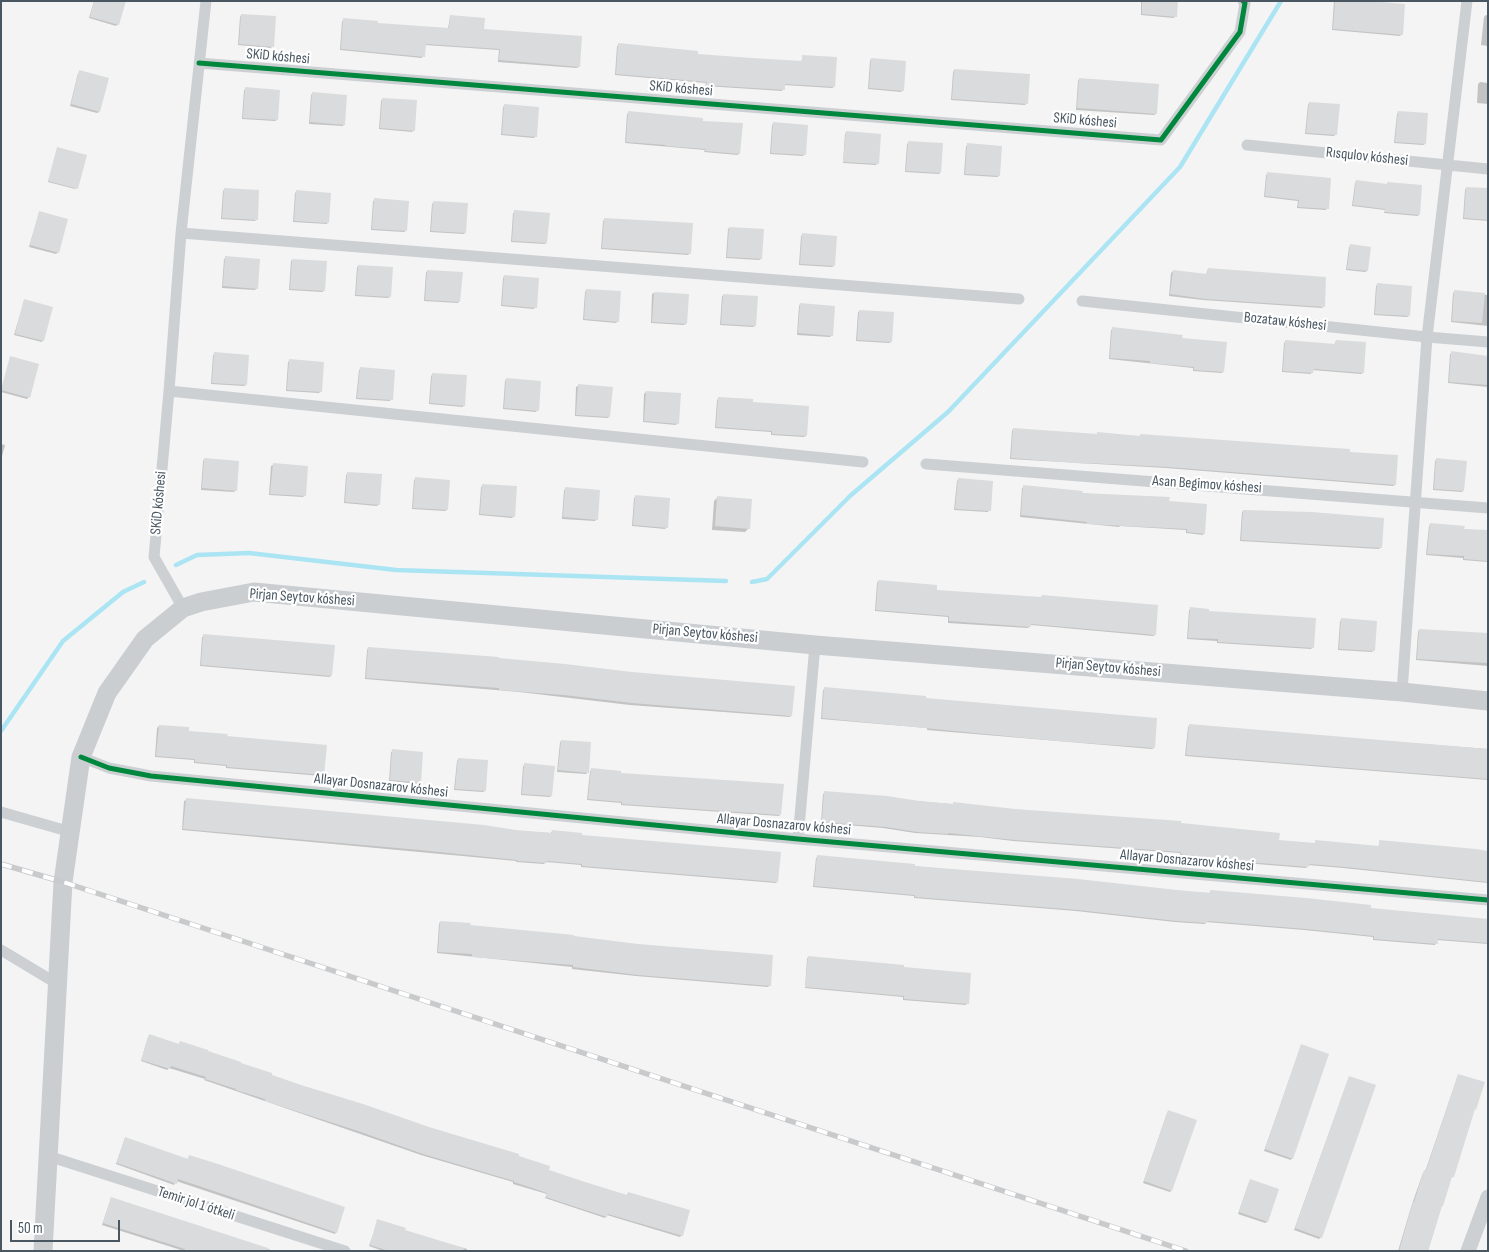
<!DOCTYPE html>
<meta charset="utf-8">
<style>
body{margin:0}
#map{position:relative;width:1489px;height:1252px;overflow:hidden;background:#f4f4f4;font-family:"Sofia Sans Condensed",sans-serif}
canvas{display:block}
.frame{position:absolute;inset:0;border:2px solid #495762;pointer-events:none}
.scale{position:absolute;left:10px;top:1220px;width:110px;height:22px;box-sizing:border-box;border:2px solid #495762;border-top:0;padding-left:6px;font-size:15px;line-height:18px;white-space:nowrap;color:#495762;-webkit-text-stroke:4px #fff;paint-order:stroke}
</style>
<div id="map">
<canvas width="1489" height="1252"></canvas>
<div class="frame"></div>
<div class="scale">50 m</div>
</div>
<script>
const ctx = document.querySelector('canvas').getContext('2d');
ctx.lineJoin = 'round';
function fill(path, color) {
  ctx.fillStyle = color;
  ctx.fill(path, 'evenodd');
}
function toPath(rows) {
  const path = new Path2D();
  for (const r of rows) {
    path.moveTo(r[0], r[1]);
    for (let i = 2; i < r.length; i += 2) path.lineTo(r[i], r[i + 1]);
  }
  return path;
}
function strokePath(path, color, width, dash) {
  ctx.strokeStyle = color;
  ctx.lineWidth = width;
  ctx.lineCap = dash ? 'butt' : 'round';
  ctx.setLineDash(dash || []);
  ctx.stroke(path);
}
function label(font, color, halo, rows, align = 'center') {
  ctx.font = font + ' "Sofia Sans Condensed",sans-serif';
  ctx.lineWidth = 4.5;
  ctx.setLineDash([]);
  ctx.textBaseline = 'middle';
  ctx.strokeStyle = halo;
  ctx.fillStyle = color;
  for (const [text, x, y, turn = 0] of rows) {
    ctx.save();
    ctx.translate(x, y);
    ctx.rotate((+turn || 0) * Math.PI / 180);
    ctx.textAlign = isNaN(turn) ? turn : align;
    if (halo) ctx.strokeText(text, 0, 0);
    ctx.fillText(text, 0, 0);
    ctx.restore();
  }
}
fill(toPath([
 [94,1,118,24,116,26,89,18],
 [1141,1,1176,1,1175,16,1174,18,1141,15],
 [1334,1,1357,1,1402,34,1400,36,1332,30],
 [241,15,272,46,271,48,238,45,240,17],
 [1486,15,1488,15,1488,46,1481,45,1484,17],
 [450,16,483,30,579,66,577,68,498,62,499,50,425,45,422,58,340,50,342,21,344,20,377,24,448,29],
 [619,45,697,55,801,62,803,56,834,87,832,88,784,85,782,91,705,86,706,83,615,75,617,46],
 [871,59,903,90,901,92,868,89,870,61],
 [954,70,1027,103,1025,105,951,100,953,72],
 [78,73,99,112,97,113,70,106],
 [1079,79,1156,114,1154,115,1076,110,1078,81],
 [1480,82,1488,83,1488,104,1477,103,1478,84],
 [245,89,277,120,275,121,242,119,244,90],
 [313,93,344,124,343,126,309,124,311,95],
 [382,99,414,130,412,132,379,129,381,101],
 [1309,103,1336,134,1334,136,1305,134,1308,105],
 [505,105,536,136,534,138,501,135,503,107],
 [1398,112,1425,144,1423,145,1394,143,1397,114],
 [628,113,702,122,739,153,738,155,704,152,705,150,625,143,627,114],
 [773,124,804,155,803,156,770,154,772,125],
 [846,133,877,164,876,165,843,163,845,134],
 [909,142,940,173,939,174,905,172,907,144],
 [968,145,999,176,997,177,964,175,966,146],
 [58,148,76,188,75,189,48,182],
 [1268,173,1327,208,1326,210,1297,208,1298,201,1264,197,1266,175],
 [1356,181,1386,185,1419,214,1418,216,1384,213,1385,210,1352,206,1355,183],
 [1466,188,1488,190,1488,221,1463,219,1465,190],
 [225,189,256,220,255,221,221,219,223,191],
 [297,191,328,222,327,224,293,222,295,193],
 [375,200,406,231,404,232,371,230,373,201],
 [434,202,465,233,464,234,430,232,432,204],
 [515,212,546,243,545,244,511,242,513,213],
 [39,213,58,252,56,254,29,247],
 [605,219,690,253,688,255,601,249,603,221],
 [729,228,761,259,759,260,726,258,728,229],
 [802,235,834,266,832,267,799,265,801,236],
 [1350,246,1367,271,1365,272,1346,270,1349,247],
 [226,258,257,288,255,290,222,288,224,259],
 [292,260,324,291,322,292,289,290,291,261],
 [359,266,390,297,388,298,355,296,357,267],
 [1208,269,1323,307,1322,308,1203,300,1169,296,1171,273,1173,271,1206,275],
 [428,271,459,302,458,303,424,301,426,272],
 [504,276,535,307,534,309,501,306,503,278],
 [1377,285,1409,316,1407,317,1374,315,1376,286],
 [586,290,618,321,616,323,583,320,585,292],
 [1455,292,1488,295,1488,326,1451,322,1453,293],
 [654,293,686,324,684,325,651,323,652,294],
 [724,295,755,326,753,327,720,325,722,296],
 [24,301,43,340,42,342,14,335],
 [800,304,832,335,830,337,797,335,799,306],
 [860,311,891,342,889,343,856,341,858,312],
 [1113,329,1181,339,1223,372,1222,373,1193,371,1193,368,1109,359,1111,330],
 [1286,341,1334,345,1336,341,1363,373,1361,374,1312,370,1311,374,1282,372,1284,343],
 [1452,353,1488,357,1488,387,1448,383,1450,354],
 [215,354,246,385,244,386,211,384,213,355],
 [10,358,29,397,27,399,1,392],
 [290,360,321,391,319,393,286,391,288,362],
 [360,369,391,399,390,401,356,399,359,370],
 [433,374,464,405,463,407,429,404,431,376],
 [506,379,537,410,536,412,503,409,505,381],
 [578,386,609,417,608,418,575,416,576,387],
 [646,392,677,423,676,425,643,422,644,394],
 [719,398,752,403,806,436,804,437,771,435,771,432,715,428,717,400],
 [1013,429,1096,436,1139,437,1140,436,1349,453,1395,485,1393,486,1166,468,1010,459,1012,431],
 [1,444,5,445,1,460],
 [204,459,236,490,234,492,201,490,203,461],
 [1437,459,1463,491,1462,492,1433,490,1435,461],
 [273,465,304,496,303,497,269,495,271,466],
 [348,473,379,504,377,506,344,503,346,475],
 [415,479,447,510,445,511,412,509,414,480],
 [958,480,989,510,988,512,954,510,957,481],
 [483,485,514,516,512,518,479,515,481,487],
 [1024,487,1168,502,1204,533,1203,535,1186,533,1186,530,1120,526,1119,527,1020,517,1022,488],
 [565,489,597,519,595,521,562,519,564,490],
 [636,496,667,527,665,529,632,526,634,498],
 [718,497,749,528,745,532,712,530,714,501],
 [1243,511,1381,547,1379,549,1240,541,1242,512],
 [1430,525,1488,532,1488,562,1463,560,1463,558,1426,555,1429,526],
 [878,581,935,591,1155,635,1153,636,1031,625,1028,628,948,623,948,617,875,611,877,583],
 [1191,609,1207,612,1313,647,1311,649,1217,643,1217,641,1187,639,1189,610],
 [1342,620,1373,651,1372,652,1338,650,1340,621],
 [1419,630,1488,635,1488,666,1416,660,1418,632],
 [204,636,331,675,330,677,200,666,202,637],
 [368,648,791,716,790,717,630,705,519,692,365,679,367,650],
 [825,688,925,699,1154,748,1152,749,927,730,927,728,821,719,823,690],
 [159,726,226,738,325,746,323,775,321,776,226,768,226,766,194,763,194,760,155,757,157,728],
 [1189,726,1488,749,1488,780,1185,756,1188,727],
 [561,741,588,772,586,774,557,772,560,742],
 [393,751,419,782,418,784,389,781,391,752],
 [458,759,485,791,483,792,454,790,457,761],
 [525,765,551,796,550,797,521,795,523,766],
 [591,770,620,774,780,815,779,816,621,805,621,803,587,800,590,771],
 [825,793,1180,824,1278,841,1314,844,1316,841,1378,847,1380,842,1488,852,1488,883,1343,868,1308,865,1306,868,1244,863,1180,855,1180,853,1013,841,980,837,915,833,883,828,821,823,823,794],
 [186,800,516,831,551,833,552,831,581,836,777,882,776,883,581,867,581,865,546,862,544,864,516,862,516,861,182,830,184,801],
 [817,857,1177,891,1209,893,1211,891,1369,909,1488,920,1488,944,1437,940,1435,945,1373,940,1373,937,1304,930,1206,922,1205,924,1175,922,1076,911,914,898,914,896,813,887,816,858],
 [440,922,469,927,770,985,768,987,636,976,572,969,572,967,437,953,439,924],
 [808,957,967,1003,966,1005,903,1000,903,997,805,988,807,959],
 [148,1037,178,1045,180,1042,270,1076,517,1157,547,1171,626,1196,628,1193,682,1235,680,1237,607,1215,605,1218,545,1198,547,1194,513,1184,513,1182,421,1155,204,1080,205,1079,169,1068,167,1070,141,1061],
 [1301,1046,1292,1158,1291,1160,1264,1151],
 [1458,1075,1453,1177,1450,1178,1428,1251,1398,1251,1412,1204,1423,1173,1425,1172],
 [1349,1077,1321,1237,1319,1239,1294,1230],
 [1167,1113,1171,1191,1170,1192,1143,1183],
 [125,1138,187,1160,190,1156,336,1232,335,1234,176,1181,174,1185,116,1164],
 [1249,1182,1267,1222,1265,1223,1238,1214],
 [111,1198,189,1225,274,1251,184,1251,102,1225],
 [378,1221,404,1231,467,1249,467,1251,383,1251,369,1246]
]), '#0003');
strokePath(toPath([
 [176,565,197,555,249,553,396,570,726,581],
 [752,582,767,579,850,496,948,412,1180,167,1281,1],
 [1,731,63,641,123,592,144,582]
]), '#abe5f3', 4.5);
fill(toPath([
 [94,1,126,1,119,25,90,17],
 [1142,1,1178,1,1177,17,1142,14],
 [1335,1,1369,1,1405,4,1403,35,1333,29],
 [241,14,276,16,274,47,239,44],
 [450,15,485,18,484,29,582,36,580,67,499,60,500,49,426,44,425,57,341,49,343,18,378,21,378,23,449,28],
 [618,43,698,51,698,54,752,58,802,61,802,55,837,57,835,87,785,84,785,90,706,85,707,82,616,74],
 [871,58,906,61,904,91,869,88],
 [954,69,1030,74,1028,104,952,99],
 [79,70,109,78,100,112,71,104],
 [1079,78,1159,84,1157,114,1077,108],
 [245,87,280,90,278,120,243,118],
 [312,92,347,95,345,125,310,122],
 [382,98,417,100,415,131,380,128],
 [1309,102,1340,104,1337,135,1306,133],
 [504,104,539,107,537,137,502,134],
 [628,111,703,118,703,121,743,123,740,154,705,151,706,149,666,146,666,145,626,142],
 [1398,111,1428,113,1426,144,1395,142],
 [773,122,808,125,806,155,771,153],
 [846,131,881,134,879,164,843,162],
 [908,141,943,143,941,173,906,171],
 [967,143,1002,146,1000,176,965,174],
 [57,147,87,155,78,189,48,181],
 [1267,172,1331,178,1329,209,1298,207,1299,200,1265,196],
 [1356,180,1387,184,1387,182,1422,185,1420,215,1385,212,1385,209,1353,205],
 [1466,187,1488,188,1488,220,1464,218],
 [224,188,259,190,258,220,222,218],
 [296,190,331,193,329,223,294,221],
 [374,198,409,201,407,231,372,229],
 [433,201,468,203,466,233,431,231],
 [514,210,550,213,547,243,512,241],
 [39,211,68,219,59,253,30,245],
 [604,218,693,223,691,254,602,248],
 [729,227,764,229,762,259,727,257],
 [802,233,837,236,835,266,800,264],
 [1350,244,1371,247,1368,271,1347,269],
 [225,256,260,259,258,289,223,286],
 [292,259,327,261,325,291,290,289],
 [358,265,393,267,391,297,356,295],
 [1208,268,1326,277,1325,307,1205,299,1170,294,1173,270,1207,274],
 [427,270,463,272,460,302,425,300],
 [504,275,539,278,537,308,502,305],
 [1377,283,1412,286,1410,316,1375,314],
 [586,289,621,291,619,322,584,319],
 [1454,290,1485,293,1482,323,1452,321],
 [654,292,689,294,687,324,652,322],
 [723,294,758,296,756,326,721,324],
 [24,299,53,307,44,341,15,334],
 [800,303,835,306,833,336,798,333],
 [859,310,894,312,892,342,857,340],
 [1112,327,1183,335,1182,338,1227,342,1224,372,1194,370,1194,367,1150,363,1150,361,1110,358],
 [1285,340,1335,344,1336,340,1366,342,1364,373,1314,369,1313,373,1283,371],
 [1451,351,1488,356,1488,385,1449,382],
 [214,352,249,355,247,385,212,383],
 [10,356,39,364,30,398,1,390],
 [289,359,324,362,322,392,287,390],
 [360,367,395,370,393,400,357,398],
 [432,373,467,375,465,406,430,403],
 [506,378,541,381,539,411,504,408],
 [578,384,613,387,610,417,576,415],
 [646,391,681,393,679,424,644,421],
 [718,397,753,399,753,402,809,406,807,436,772,434,772,431,716,427],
 [1013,428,1097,434,1097,432,1140,436,1140,434,1320,447,1350,449,1350,452,1398,455,1396,485,1168,467,1088,463,1088,464,1011,458],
 [204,458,239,461,237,491,202,488],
 [1436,458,1467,461,1464,491,1434,489],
 [273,463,308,466,306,496,270,494],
 [347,472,382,474,380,505,345,502],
 [415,477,450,480,448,510,413,508],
 [958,478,993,481,991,511,955,509],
 [482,484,517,486,515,517,480,514],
 [1023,485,1083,491,1082,493,1170,497,1169,501,1207,504,1205,534,1187,532,1187,529,1086,524,1087,522,1021,515],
 [565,487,600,490,598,520,563,517],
 [635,495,670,498,668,528,633,525],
 [717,496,752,499,750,529,715,526],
 [1243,510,1312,512,1384,518,1382,548,1241,540],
 [1430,523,1465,526,1464,529,1488,530,1488,561,1464,559,1464,556,1427,554],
 [878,580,937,585,937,590,1041,597,1042,595,1158,605,1156,635,1031,624,1031,627,949,621,949,616,876,610],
 [1190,607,1209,609,1209,611,1316,618,1314,648,1218,642,1218,639,1188,638],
 [1341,618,1377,621,1375,651,1339,649],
 [1419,629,1488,633,1488,663,1417,659],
 [203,634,335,645,332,676,201,665],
 [368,647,499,657,499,658,565,664,632,672,795,686,792,716,632,703,564,695,499,690,499,688,366,678],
 [824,687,926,696,926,698,1157,718,1155,748,1057,741,822,718],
 [1189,724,1488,749,1488,779,1186,755],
 [159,725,189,727,189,731,228,734,227,736,327,745,324,775,227,767,227,765,195,762,195,759,156,756],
 [561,740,591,742,589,773,558,770],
 [392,749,423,752,421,783,390,780],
 [458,758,488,760,486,791,455,789],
 [524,763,555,766,552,796,522,794],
 [591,768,621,771,621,773,784,784,781,815,622,804,622,802,588,799],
 [824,791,887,796,919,801,953,804,953,802,1015,809,1181,821,1181,823,1280,833,1279,840,1315,843,1315,840,1379,846,1379,840,1476,849,1488,851,1488,882,1345,867,1309,864,1309,867,1247,862,1181,854,1181,852,1015,840,948,833,948,834,917,832,886,827,822,822],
 [186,798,484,825,516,830,552,833,552,830,582,833,582,835,781,852,778,882,582,866,582,864,547,861,547,863,517,861,517,860,420,850,183,829],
 [817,855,915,864,915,866,1078,879,1177,890,1210,893,1210,890,1306,898,1371,905,1371,908,1488,919,1488,943,1438,939,1438,944,1374,939,1374,936,1306,929,1208,921,1207,923,1177,921,1078,910,915,897,915,895,814,886],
 [440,921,471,923,470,925,574,935,574,936,638,944,773,955,771,986,638,975,573,967,573,965,472,957,472,954,438,952],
 [808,956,904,965,904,967,971,973,969,1004,904,999,904,996,805,987],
 [149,1034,179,1044,180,1041,208,1050,208,1051,241,1062,241,1063,272,1073,272,1075,301,1085,363,1104,429,1127,519,1154,519,1156,550,1166,549,1170,582,1181,627,1195,628,1192,690,1210,683,1236,608,1214,607,1217,579,1208,546,1197,547,1193,514,1182,514,1181,423,1154,358,1131,265,1101,265,1099,236,1090,236,1089,205,1079,206,1077,171,1066,170,1069,141,1060],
 [1301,1044,1329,1054,1293,1159,1265,1149],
 [1458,1074,1485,1082,1476,1110,1475,1109,1454,1177,1452,1177,1443,1206,1442,1206,1428,1251,1399,1251,1413,1201,1414,1202,1424,1170,1426,1171],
 [1349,1076,1376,1085,1322,1238,1295,1228],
 [1168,1110,1197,1120,1172,1191,1144,1181],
 [125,1137,188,1159,189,1155,218,1164,345,1207,337,1233,214,1191,178,1179,177,1184,117,1163],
 [1250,1179,1279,1189,1268,1222,1239,1212],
 [111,1197,268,1248,267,1251,184,1251,185,1249,103,1223],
 [377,1219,406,1228,405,1230,464,1248,463,1251,389,1251,370,1245]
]), '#dadbdc');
strokePath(toPath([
 [199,63,1161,140,1240,32,1245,3,1243,1],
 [1247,145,1488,169],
 [181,233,1019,299],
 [1082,301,1427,337,1488,342],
 [169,391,863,462],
 [926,464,1488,508],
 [183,608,154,557,169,391,181,233,206,1],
 [1402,692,1427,337,1467,1],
 [81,757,109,768,151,776,798,839,1488,900],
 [1,812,71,832],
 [798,839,815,645],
 [1,950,56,983],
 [48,1156,345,1251]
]), '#cdd0d3', 11);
strokePath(toPath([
 [1468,1251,1488,1197]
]), '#cdd0d3', 15);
strokePath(toPath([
 [43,1251,63,882,81,757,107,693,145,639,183,608,201,602,254,592,815,645,1402,692,1488,701]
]), '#caced1', 19);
const rail = toPath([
 [1,864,63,882,1186,1251]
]);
strokePath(rail, '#c9cacc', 5.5);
strokePath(rail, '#fff', 4, [11]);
strokePath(toPath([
 [199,63,1161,140,1240,32,1245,3,1243,1],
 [81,757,109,768,151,776,798,839,1488,900]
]), '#00873e', 5);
label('15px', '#495762', '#fff', [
 ["SKiD kóshesi",278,57,5],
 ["SKiD kóshesi",681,89,5],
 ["SKiD kóshesi",1085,121,5],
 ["Rısqulov kóshesi",1367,157,6],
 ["Bozataw kóshesi",1285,322,6],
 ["Asan Begimov kóshesi",1207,485,4],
 ["SKiD kóshesi",159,503,-85],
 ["Pirjan Seytov kóshesi",302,598,4],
 ["Pirjan Seytov kóshesi",705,634,5],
 ["Pirjan Seytov kóshesi",1108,668,5],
 ["Allayar Dosnazarov kóshesi",381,786,6],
 ["Allayar Dosnazarov kóshesi",784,825,5],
 ["Allayar Dosnazarov kóshesi",1187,861,5],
 ["Temir jol 1 ótkeli",196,1204,18]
]);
</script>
